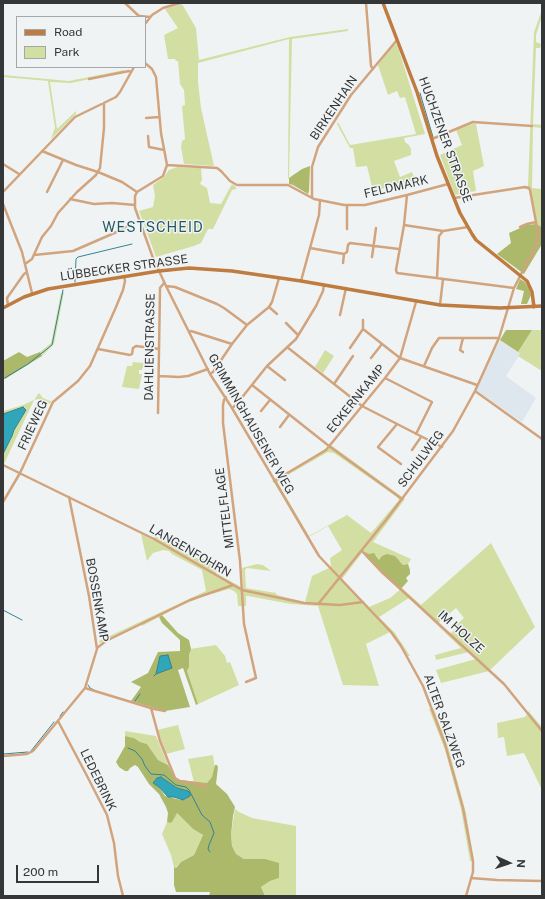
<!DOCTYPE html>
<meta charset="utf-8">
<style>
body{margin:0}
#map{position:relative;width:545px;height:899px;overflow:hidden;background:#f0f3f4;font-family:"Public Sans",sans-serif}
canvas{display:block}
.frame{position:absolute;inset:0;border:4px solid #353637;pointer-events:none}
.legend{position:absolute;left:16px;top:16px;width:130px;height:52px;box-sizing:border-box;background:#f0f3f4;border:1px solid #a5a7a8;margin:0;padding:5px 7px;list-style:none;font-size:12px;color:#353637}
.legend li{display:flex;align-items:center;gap:8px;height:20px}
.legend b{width:20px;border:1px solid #a5a7a8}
.north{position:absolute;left:489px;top:843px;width:40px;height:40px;-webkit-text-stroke:3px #f0f3f4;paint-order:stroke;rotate:93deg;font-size:11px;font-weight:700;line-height:16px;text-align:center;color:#353637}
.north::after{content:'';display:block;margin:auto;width:14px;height:18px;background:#353637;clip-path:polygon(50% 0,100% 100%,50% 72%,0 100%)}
.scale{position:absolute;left:16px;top:865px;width:83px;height:18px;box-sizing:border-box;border:2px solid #353637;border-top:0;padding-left:5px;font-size:12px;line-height:14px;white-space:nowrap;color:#353637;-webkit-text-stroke:3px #f0f3f4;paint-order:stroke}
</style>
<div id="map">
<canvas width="545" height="899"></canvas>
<div class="frame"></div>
<ul class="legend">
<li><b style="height:5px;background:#be7c40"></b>Road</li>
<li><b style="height:11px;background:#d3dea3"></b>Park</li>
</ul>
<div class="north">N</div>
<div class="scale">200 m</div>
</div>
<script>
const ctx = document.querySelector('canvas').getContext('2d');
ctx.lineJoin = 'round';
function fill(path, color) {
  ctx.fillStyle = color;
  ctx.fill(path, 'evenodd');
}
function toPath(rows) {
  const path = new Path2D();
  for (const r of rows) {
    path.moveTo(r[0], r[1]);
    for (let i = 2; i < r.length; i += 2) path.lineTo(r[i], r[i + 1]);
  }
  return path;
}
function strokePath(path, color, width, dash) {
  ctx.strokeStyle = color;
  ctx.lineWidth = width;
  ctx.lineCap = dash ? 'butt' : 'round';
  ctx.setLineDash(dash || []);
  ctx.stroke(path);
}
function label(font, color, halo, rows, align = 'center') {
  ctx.font = font + ' "Public Sans",sans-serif';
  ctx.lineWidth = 3;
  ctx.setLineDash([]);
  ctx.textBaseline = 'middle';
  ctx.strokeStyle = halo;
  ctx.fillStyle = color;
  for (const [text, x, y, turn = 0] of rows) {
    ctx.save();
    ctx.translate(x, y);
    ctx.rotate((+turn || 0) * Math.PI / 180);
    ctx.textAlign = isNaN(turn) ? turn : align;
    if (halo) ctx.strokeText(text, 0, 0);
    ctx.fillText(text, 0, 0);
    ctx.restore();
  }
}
fill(toPath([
 [500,340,520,354,506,376,536,398,522,422,476,390]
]), '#dfe7ee');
fill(toPath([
 [182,4,196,28,199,60,290,37,348,29,348,31,292,39,289,178,288,179,289,39,198,63,198,82,201,108,214,166,184,164,181,147,182,141,185,139,182,106,185,105,184,90,180,84,178,61,176,61,175,59,168,59,164,35,178,28,165,9],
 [542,10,542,16,536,35,536,42,541,44,540,48,536,48,533,124,542,125,542,128,533,127,532,188,542,189,542,227,536,224,529,190,520,187,528,186,534,32],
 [397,44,425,134,404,138,405,142,409,145,411,149,411,155,394,161,400,177,412,172,415,180,373,191,367,166,356,167,353,148,350,148,337,124,338,122,350,145,416,134,405,97,400,98,397,91,388,95,378,65,393,45],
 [124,70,124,72,71,83,50,82,57,129,76,111,76,114,51,139,55,128,48,81,3,77,3,75,69,81],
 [473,124,476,124,484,166,473,171,476,191,455,195,440,155,462,145,456,130],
 [177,167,201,168,202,180,200,184,207,188,210,203,221,204,232,184,236,187,236,189,232,190,213,229,208,229,201,243,194,246,156,257,139,211,153,207,155,196,153,185,164,177,169,170],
 [64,292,54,344,42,356,40,352,51,343,61,293],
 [532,330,542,330,542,371,518,356,520,354,518,352],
 [325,350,334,356,323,373,315,367],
 [133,362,144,363,142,370,139,370,139,374,142,374,139,389,122,387,127,366,132,366],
 [39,393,43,398,50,401,52,400,50,404,39,399,34,400,4,464,3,463,3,411,23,405,34,400],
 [331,445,405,499,373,542,411,559,408,564,403,565,400,561,381,559,379,560,376,555,369,554,365,552,365,556,362,553,342,579,369,607,390,598,402,588,421,605,491,543,535,627,489,671,441,683,436,670,476,659,469,652,436,660,435,655,461,648,409,598,379,617,395,633,410,656,407,656,390,632,366,644,379,686,343,685,318,606,291,604,248,596,246,596,246,606,238,606,237,594,234,591,229,589,201,597,176,608,142,626,141,623,100,643,99,641,206,591,202,570,172,554,169,551,163,550,153,553,147,561,141,534,153,540,155,536,194,558,218,561,216,573,243,588,242,568,257,564,263,565,271,571,247,568,245,570,246,588,276,593,277,595,305,602,312,576,331,567,330,558,342,550,328,526,307,538,274,482],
 [328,452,334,453,397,497,399,500,371,533,347,515,309,536,279,485,278,482,279,480],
 [456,608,464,618,455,626,456,628,450,634,438,623],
 [216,645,225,656,227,663,230,662,239,685,198,704,187,671,189,667,188,661,190,649],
 [429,709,434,709,441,729,451,735,447,743,466,813,474,862,470,861,461,809,445,750],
 [530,710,530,713,542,727,542,790,524,753,507,756,504,737,498,738,497,723,525,717],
 [178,725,185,749,166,754,157,730],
 [125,731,156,736,168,765,158,760,147,744,140,742,134,738,125,736],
 [213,755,215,769,212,777,207,783,194,782,188,759],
 [235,809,239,812,252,818,296,826,296,896,265,896,261,887,270,881,279,878,265,859,244,859,236,854,232,846,231,835],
 [177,813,193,829,203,835,194,855,181,862,175,868,174,867,171,855,162,834,167,822,170,823]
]), '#d3dea3');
fill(toPath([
 [310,166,309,191,308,194,293,185,289,184,289,178,302,169],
 [536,224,542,227,542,244,524,274,497,254,511,243,509,233,527,225],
 [520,279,525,282,529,289,531,295,527,304,521,304,524,291,516,289],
 [506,330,532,330,518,352,500,340],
 [19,352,27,357,40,352,42,356,5,379,3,374,3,361],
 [365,552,369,554,374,553,379,560,382,556,387,554,395,556,403,565,408,564,410,570,410,574,406,578,408,581,400,590,381,573,365,556],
 [162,615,178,633,189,640,191,649,189,655,189,667,187,671,198,704,196,705,183,668,178,670,190,707,165,711,131,701,141,687,131,682,148,673,158,652,180,651,180,640,162,623,159,617],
 [125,736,134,738,140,742,147,744,158,760,168,765,175,778,180,780,207,783,212,777,215,765,217,765,218,767,216,784,227,794,235,807,233,816,231,835,232,846,236,854,244,859,265,859,279,863,279,878,270,881,261,887,265,896,209,896,210,892,176,892,174,885,174,867,176,868,181,862,194,855,203,835,193,829,177,813,172,822,170,823,167,822,168,813,166,807,159,794,149,784,138,767,135,765,130,768,128,771,125,771,119,767,116,762,125,746],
 [161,777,177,788,188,791,186,799,181,800,165,796,159,787,153,783,157,778]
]), '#acb96a');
const water = toPath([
 [23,407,26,410,14,430,12,436,3,454,3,414,23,407],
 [168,655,172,668,156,674,160,656,168,655],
 [161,777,177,788,188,791,190,793,190,796,183,800,174,797,168,797,159,787,153,783,157,778,161,777]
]);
fill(water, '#31a6ba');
strokePath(water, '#328493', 1);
strokePath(toPath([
 [420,93,433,137],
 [75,282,76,259,78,257,132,244],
 [3,379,28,364,52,345,63,290],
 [3,610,22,620],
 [154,676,156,674],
 [88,685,90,688,94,690],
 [135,701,140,694],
 [60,716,63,712],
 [128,748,135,751,142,759,145,766,151,774,164,775,176,785,186,787,189,790,202,815,210,822,214,833,209,845,208,849,210,852],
 [31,751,54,722],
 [3,754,28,752]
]), '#328493', 1);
strokePath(toPath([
 [125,3,140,17],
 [366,3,371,66,373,69],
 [140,16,150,17],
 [145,24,152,15,163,8,180,3],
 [145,63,152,69,156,77,161,133,167,165,163,176,137,192,135,196,135,208,153,258,166,286,210,374,232,408,316,551,319,556,391,632,401,646,423,686,445,744,463,808,473,861,473,872,466,896],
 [89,79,129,71,131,72],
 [146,118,159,117],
 [148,136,149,147,164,150],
 [432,139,473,122,532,126],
 [42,151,76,165,98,172,122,182,137,192],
 [3,164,19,174],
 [167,165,217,168,221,171,230,181,237,185,288,185,314,199,344,205,365,205,407,195,448,184],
 [3,192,75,117,116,97,120,92,134,67],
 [47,192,63,160],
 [407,195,404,225,396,270,397,273,514,288],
 [312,197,312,167,318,147,351,95,397,40],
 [454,198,525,187,529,188,530,190,538,233,536,245,514,288,508,308],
 [70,199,94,204,112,203,135,205],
 [3,204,22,252,32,293],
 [347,205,347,229],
 [404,225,443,231,468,227],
 [520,227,527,224,536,222],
 [310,248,344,254,347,252,348,245,350,243,399,249],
 [34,255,73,251,119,231,140,220],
 [372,257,376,228],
 [343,263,344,254],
 [25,264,32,259,42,237,51,226,58,213,77,192,96,175,100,168,104,128,104,103],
 [437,278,439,236,443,231],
 [301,281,319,215,320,200],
 [166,286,175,287,217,304,224,308,247,325],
 [8,305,7,298,24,274,27,272],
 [440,305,443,279],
 [269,307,277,314],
 [340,315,346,288],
 [363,320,363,329,400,358,477,385],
 [286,323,298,335],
 [189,332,191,331,232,344],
 [287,347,362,406,442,447],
 [350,348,363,329],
 [98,349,130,355,132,354,133,348,136,346,159,349],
 [463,352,460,350,463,338],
 [371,358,382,344],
 [267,366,285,380],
 [424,366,432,348,439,338,499,338],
 [210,374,213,372,232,344,247,325,269,307,272,302,279,278],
 [159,376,179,377,188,376,208,369],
 [385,378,432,402,416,434],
 [334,384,353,356],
 [252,385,329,446,402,499],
 [475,391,542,439],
 [226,397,224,400,223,405,223,423,240,561,244,624,256,678,246,682],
 [232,408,236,405,267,366,296,339,316,306,323,291,324,285],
 [261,411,270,400],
 [158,413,160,288,164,283],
 [397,424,378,447,379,448,401,464],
 [280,427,289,415],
 [412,450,421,437],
 [3,465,154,539,242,590,304,603,340,605,363,602],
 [274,481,326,450,385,378,400,358,416,302],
 [3,502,20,473,53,402,78,381,90,366,116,307,123,290,125,281,124,276],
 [362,551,382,572,504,684,542,731],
 [319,603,386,520,453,431,475,391,499,338,508,308],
 [97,648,106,641,190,600,233,585],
 [85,688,154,709,165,711],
 [151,708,160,741,175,778,180,781,194,783,207,787],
 [58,721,86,774,107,815,114,843,118,876,123,896],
 [3,756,27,754,33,751,85,688,97,649,89,596,69,497],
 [471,878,497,880,542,881]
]), '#d1a47e', 2.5);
strokePath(toPath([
 [383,3,417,92,437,156,460,213,472,234,476,240,527,281,532,292,534,307],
 [3,308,24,297,48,289,159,271,189,268,232,271,301,281,440,305,500,308,542,306]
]), '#be7c40', 3.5);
label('12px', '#353637', '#f0f3f4', [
 ["BIRKENHAIN",334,108,-56],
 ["HUCHZENER STRASSE",445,140,70],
 ["FELDMARK",396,187,-13],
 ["LÜBBECKER STRASSE",124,268,-8],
 ["DAHLIENSTRASSE",150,347,-89],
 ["ECKERNKAMP",356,399,-51],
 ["GRIMMINGHAUSENER WEG",251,424,60],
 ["FRIEWEG",33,425,-65],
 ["SCHULWEG",421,459,-53],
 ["MITTELFLAGE",225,508,-97],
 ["LANGENFOHRN",190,551,30],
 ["BOSSENKAMP",97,600,80],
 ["IM HOLZE",461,632,42],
 ["ALTER SALZWEG",444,721,70],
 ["LEDEBRINK",98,780,64]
]);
ctx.letterSpacing = '1px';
label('14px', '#225965', '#f0f3f4', [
 ["WESTSCHEID",153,228]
]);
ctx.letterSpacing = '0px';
</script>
